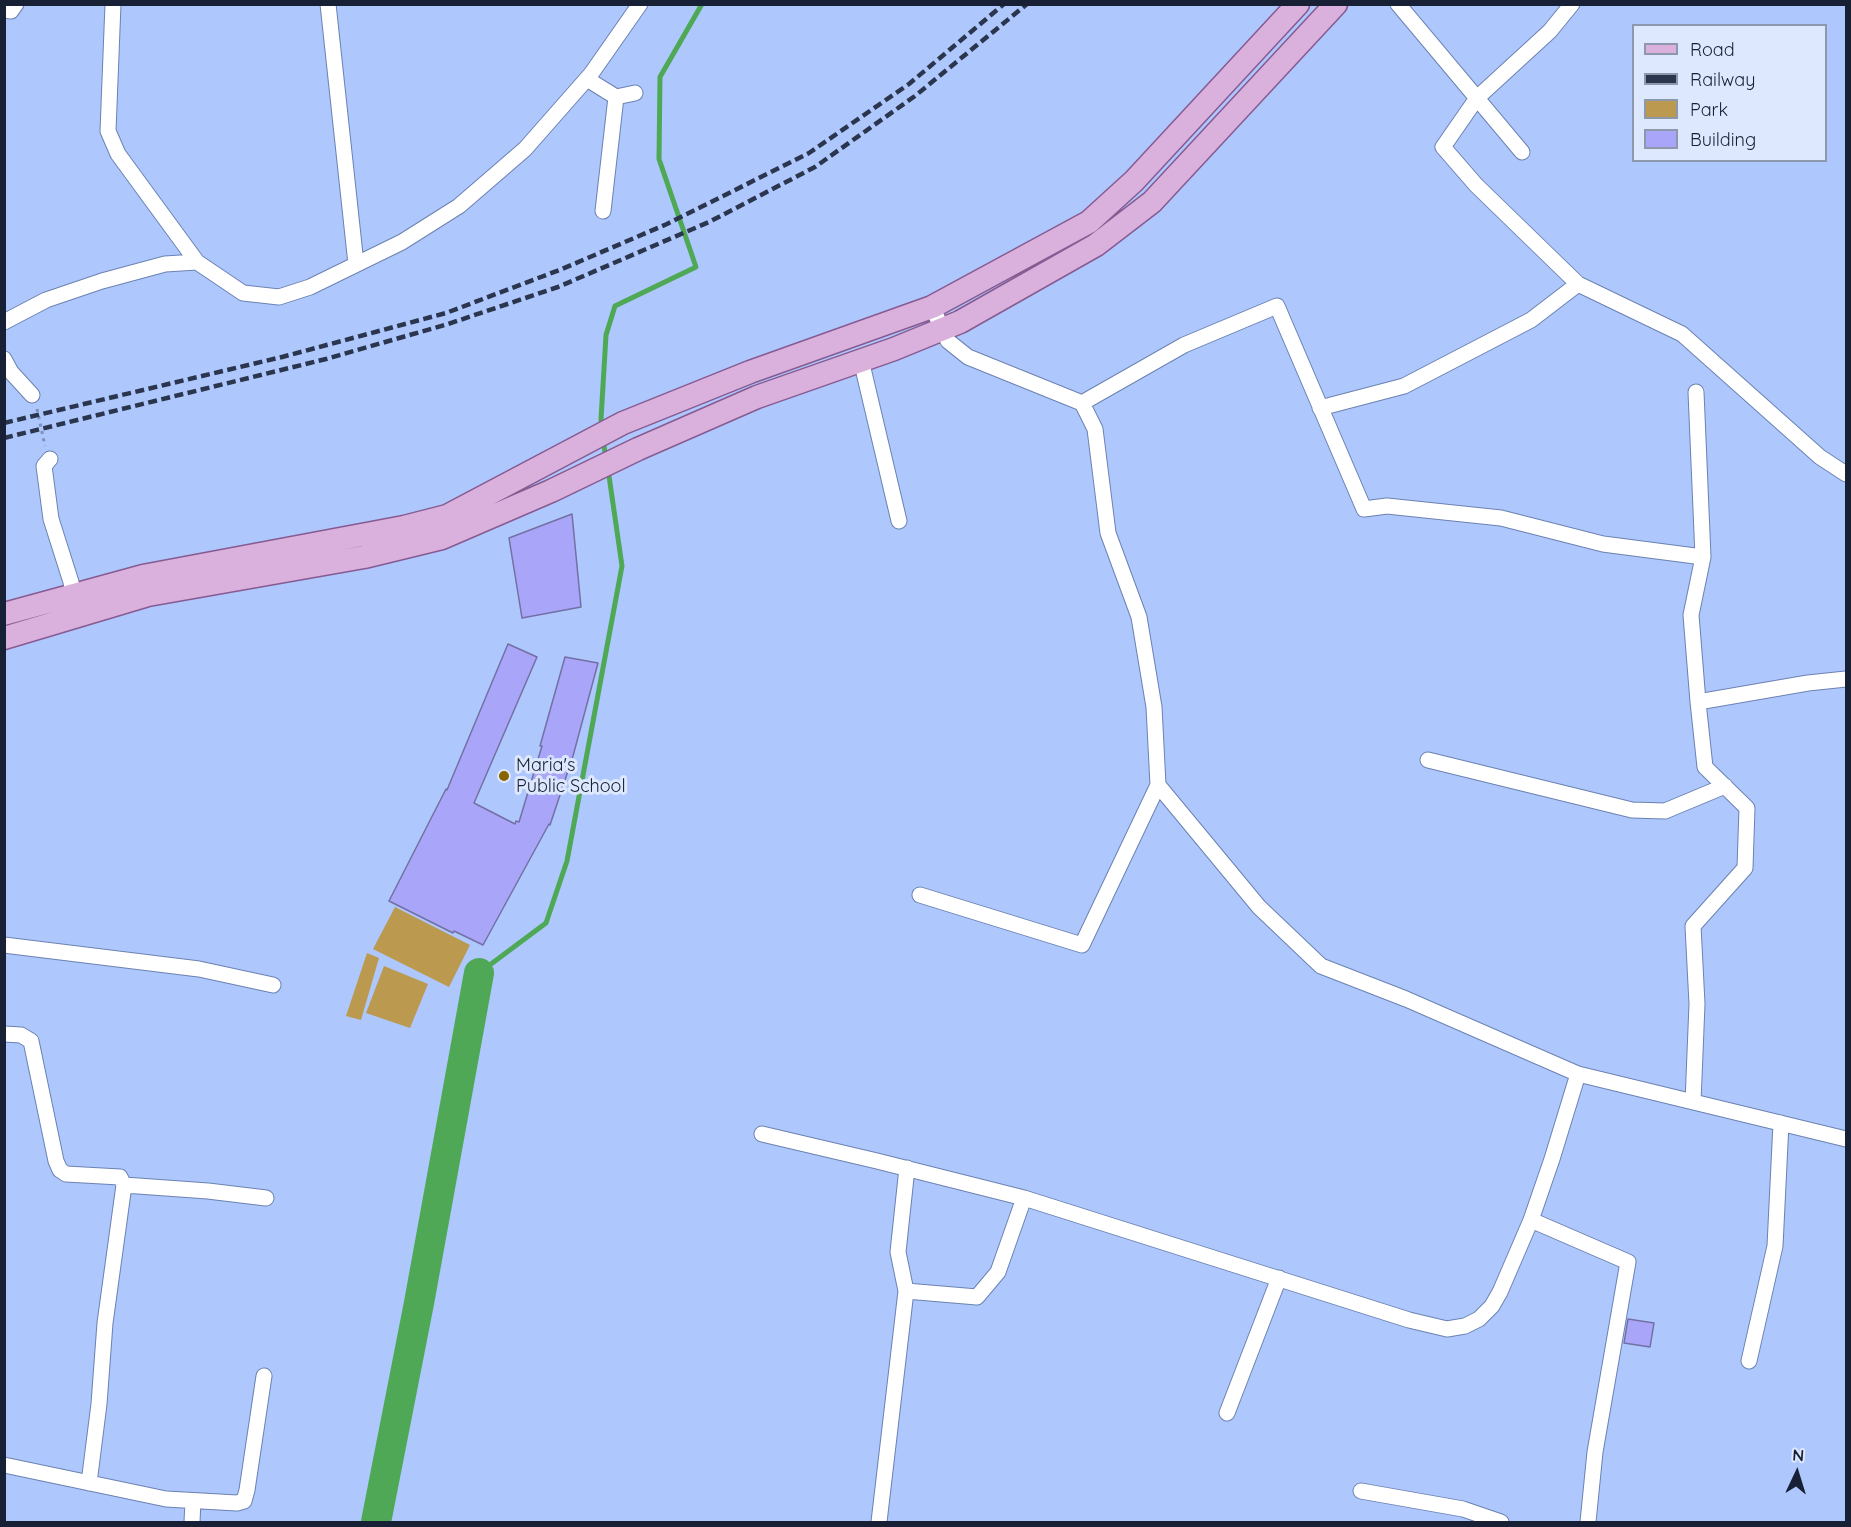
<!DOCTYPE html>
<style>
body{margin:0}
#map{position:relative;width:1851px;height:1527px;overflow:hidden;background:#aec7fc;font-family:Quicksand,sans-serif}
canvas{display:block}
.frame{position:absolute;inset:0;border:6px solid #172034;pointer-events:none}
.legend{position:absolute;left:1632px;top:24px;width:195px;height:138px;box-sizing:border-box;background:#dde8fe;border:2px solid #8e98ad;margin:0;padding:8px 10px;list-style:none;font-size:18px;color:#172034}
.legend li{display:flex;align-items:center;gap:12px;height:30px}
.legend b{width:30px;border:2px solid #8e98ad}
.north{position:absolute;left:1767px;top:1443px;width:60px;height:60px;-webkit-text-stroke:4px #dde8fe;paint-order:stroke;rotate:4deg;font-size:16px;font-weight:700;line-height:24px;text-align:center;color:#172034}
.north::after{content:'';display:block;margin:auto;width:21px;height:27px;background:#172034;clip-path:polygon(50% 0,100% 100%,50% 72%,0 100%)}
</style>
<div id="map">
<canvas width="1851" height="1527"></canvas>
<div class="frame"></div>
<ul class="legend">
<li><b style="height:8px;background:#dab0dc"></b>Road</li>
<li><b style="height:8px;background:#2b364e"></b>Railway</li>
<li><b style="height:16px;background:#bb994f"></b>Park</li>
<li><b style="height:16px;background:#a9a6f9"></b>Building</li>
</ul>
<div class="north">N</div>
</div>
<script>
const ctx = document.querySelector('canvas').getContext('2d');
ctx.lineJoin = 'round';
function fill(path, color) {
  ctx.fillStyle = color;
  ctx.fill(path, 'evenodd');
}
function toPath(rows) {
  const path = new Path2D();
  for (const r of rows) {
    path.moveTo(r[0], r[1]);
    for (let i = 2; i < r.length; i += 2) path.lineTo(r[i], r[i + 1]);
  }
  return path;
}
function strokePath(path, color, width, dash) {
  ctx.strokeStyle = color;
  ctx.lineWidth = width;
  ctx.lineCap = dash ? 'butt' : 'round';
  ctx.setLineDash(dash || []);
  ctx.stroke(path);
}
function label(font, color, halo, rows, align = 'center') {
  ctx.font = font + ' Quicksand,sans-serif';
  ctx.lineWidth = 6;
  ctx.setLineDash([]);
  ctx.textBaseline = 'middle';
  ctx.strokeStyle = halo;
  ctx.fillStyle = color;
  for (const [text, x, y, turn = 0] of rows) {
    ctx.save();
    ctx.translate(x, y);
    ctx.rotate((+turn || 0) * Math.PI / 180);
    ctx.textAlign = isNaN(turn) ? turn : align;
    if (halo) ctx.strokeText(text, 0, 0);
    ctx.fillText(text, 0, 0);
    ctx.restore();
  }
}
fill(toPath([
 [395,907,470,945,449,987,373,949],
 [367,953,379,958,361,1020,346,1016],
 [384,966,428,984,410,1028,366,1013]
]), '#bb994f');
strokePath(toPath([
 [602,427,601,419,606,335,615,306,696,267,659,159,660,77,702,4],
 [603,439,606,459],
 [479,973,546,923,567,861,622,566,608,469]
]), '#4fa855', 5);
strokePath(toPath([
 [376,1522,419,1303,479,973]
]), '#4fa855', 30);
const building = toPath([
 [572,514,581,607,522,618,509,538,572,514],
 [508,644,537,657,474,803,515,824,516,821,519,822,542,746,540,746,565,657,598,663,573,756,550,825,549,824,483,945,454,931,453,933,389,901,446,789,447,790,508,644],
 [1628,1319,1654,1323,1650,1347,1624,1343,1628,1319]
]);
fill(building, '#a9a6f9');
strokePath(building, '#7270a4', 1.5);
const minor = toPath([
 [113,4,108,131,118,154,197,262],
 [328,4,356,264],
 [1398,4,1522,152],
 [1572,4,1550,31,1477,98,1443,147,1476,185,1578,284,1682,334,1820,457,1846,474],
 [4,10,11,11,16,4],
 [587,79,616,97,635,93],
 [603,211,616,97],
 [932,307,948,341,968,357,1082,403,1095,429,1108,533,1139,617,1154,707,1158,785,1259,907,1321,966,1406,999,1578,1074,1846,1139],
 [4,322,46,300,102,281,165,264,197,262,243,293,279,297,310,287,402,242,459,206,525,149,591,74,640,4],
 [4,359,11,372,32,395],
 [861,360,899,521],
 [1696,392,1703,557],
 [1082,403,1184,345,1277,306,1364,509,1387,506,1501,518,1603,544,1703,557,1691,615,1698,702,1808,683,1846,679],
 [1320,408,1404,386,1531,320,1578,284],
 [50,459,44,466,51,519,71,582,73,595],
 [1428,760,1632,810,1665,811,1725,786],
 [920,895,1082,945,1158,785],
 [4,945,199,969,273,985],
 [4,1034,21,1035,31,1041,56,1161,60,1170,66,1174,120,1177,124,1185,105,1323,99,1404,89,1483],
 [1578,1074,1552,1159,1531,1220,1628,1262,1595,1452,1588,1522],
 [1693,1102,1697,1004,1693,926,1745,868,1747,808,1705,767,1698,702],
 [762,1134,877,1161,1024,1198,1409,1320,1447,1329,1465,1326,1479,1319,1492,1306,1500,1292,1531,1220],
 [124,1185,208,1191,266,1198],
 [906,1291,977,1297,998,1272,1024,1198],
 [1749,1361,1775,1246,1781,1123],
 [1227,1413,1279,1278],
 [4,1465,166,1499,237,1503,244,1501,247,1490,264,1376],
 [1361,1491,1463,1509,1501,1522],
 [192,1522,193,1501],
 [879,1522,906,1291,898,1252,907,1168]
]);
const primary = toPath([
 [4,614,143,576,404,527,447,516,623,423,750,372,932,307,1089,222,1134,181,1298,4],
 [4,638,148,595,364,557,442,538,551,491,638,449,757,397,894,349,960,322,1096,245,1152,202,1336,4]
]);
strokePath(minor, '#6b82b2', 17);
strokePath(primary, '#865b92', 25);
strokePath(toPath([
 [37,409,45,446]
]), '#7d91bc', 3, [3, 4.5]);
strokePath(minor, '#fff', 15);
strokePath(primary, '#dab0dc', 22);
strokePath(toPath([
 [4,423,282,357,446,313,562,269,667,224,809,153,909,84,1004,4],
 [4,438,326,359,448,324,558,287,709,222,815,167,915,96,1027,4]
]), '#2b364e', 4.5, [9, 4.5]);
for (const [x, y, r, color] of [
 [504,776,6,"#886501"]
]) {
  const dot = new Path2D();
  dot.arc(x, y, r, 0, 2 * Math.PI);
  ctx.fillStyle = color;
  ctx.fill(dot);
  strokePath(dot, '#dde8fe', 2);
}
label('18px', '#172034', '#dde8fe', [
 ["Maria's",516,766],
 ["Public School",516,787]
], 'left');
</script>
